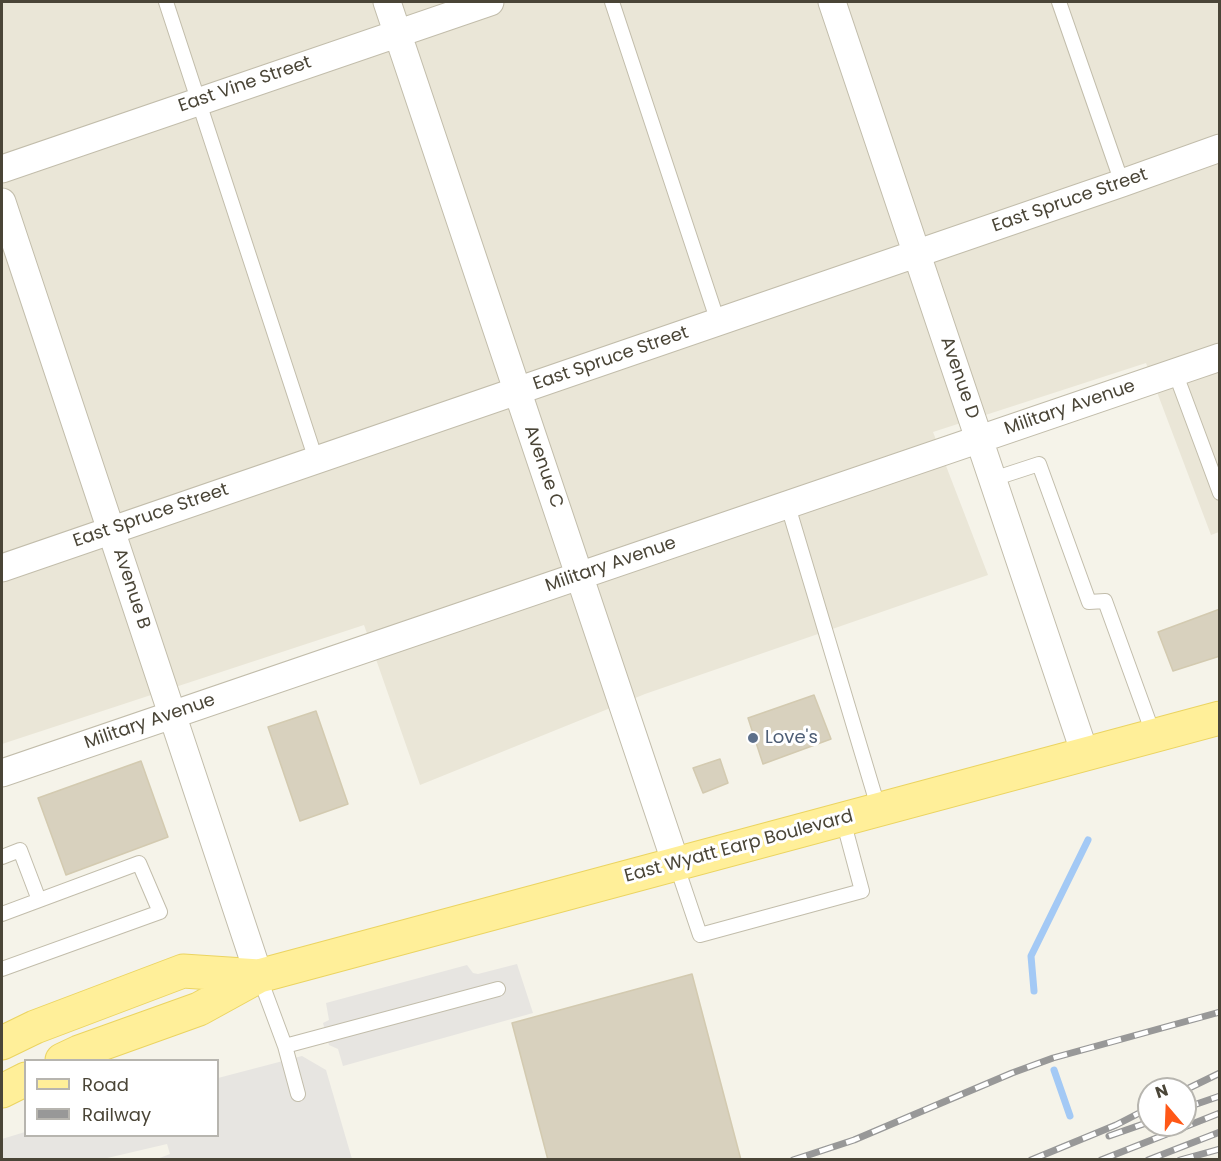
<!DOCTYPE html>
<style>
body{margin:0}
#map{position:relative;width:1221px;height:1161px;overflow:hidden;background:#f5f3e9;font-family:Poppins,sans-serif}
canvas{display:block}
.frame{position:absolute;inset:0;border:3px solid #4a4537;pointer-events:none}
.legend{position:absolute;left:24px;top:1059px;width:195px;height:78px;box-sizing:border-box;background:#fff;border:2px solid #b7b5af;margin:0;padding:8px 10px;list-style:none;font-size:18px;color:#4a4537}
.legend li{display:flex;align-items:center;gap:12px;height:30px}
.legend b{width:30px;border:2px solid #b7b5af}
.north{position:absolute;left:1137px;top:1077px;width:60px;height:60px;box-sizing:border-box;background:#fff;border:2px solid #b7b5af;border-radius:50%;rotate:341deg;font-size:16px;font-weight:700;line-height:24px;text-align:center;color:#4a4537}
.north::after{content:'';display:block;margin:auto;width:21px;height:27px;background:#ff5817;clip-path:polygon(50% 0,100% 100%,50% 72%,0 100%)}
</style>
<div id="map">
<canvas width="1221" height="1161"></canvas>
<div class="frame"></div>
<ul class="legend">
<li><b style="height:8px;background:#ffef99"></b>Road</li>
<li><b style="height:8px;background:#989898"></b>Railway</li>
</ul>
<div class="north">N</div>
</div>
<script>
const ctx = document.querySelector('canvas').getContext('2d');
ctx.lineJoin = 'round';
function fill(path, color) {
  ctx.fillStyle = color;
  ctx.fill(path, 'evenodd');
}
function toPath(rows) {
  const path = new Path2D();
  for (const r of rows) {
    path.moveTo(r[0], r[1]);
    for (let i = 2; i < r.length; i += 2) path.lineTo(r[i], r[i + 1]);
  }
  return path;
}
function strokePath(path, color, width, dash) {
  ctx.strokeStyle = color;
  ctx.lineWidth = width;
  ctx.lineCap = dash ? 'butt' : 'round';
  ctx.setLineDash(dash || []);
  ctx.stroke(path);
}
function label(font, color, halo, rows, align = 'center') {
  ctx.font = font + ' Poppins,sans-serif';
  ctx.lineWidth = 6;
  ctx.setLineDash([]);
  ctx.textBaseline = 'middle';
  ctx.strokeStyle = halo;
  ctx.fillStyle = color;
  for (const [text, x, y, turn = 0] of rows) {
    ctx.save();
    ctx.translate(x, y);
    ctx.rotate((+turn || 0) * Math.PI / 180);
    ctx.textAlign = isNaN(turn) ? turn : align;
    if (halo) ctx.strokeText(text, 0, 0);
    ctx.fillText(text, 0, 0);
    ctx.restore();
  }
}
fill(toPath([
 [2,2,1219,2,1219,532,1211,535,1146,363,933,432,988,575,645,694,420,785,364,625,2,744]
]), '#eae6d7');
fill(toPath([
 [517,964,533,1013,343,1066,338,1049,329,1045,323,1023,329,1020,326,1003,467,965,473,973,478,974],
 [302,1056,326,1070,352,1159,157,1159,170,1154,167,1144,103,1159,2,1159,2,1139,25,1132,26,1136,218,1136,218,1078]
]), '#e7e5e1');
strokePath(toPath([
 [1034,991,1031,956,1088,840],
 [1054,1070,1070,1116]
]), '#a3c9f5', 7);
const building = toPath([
 [1220,609,1220,656,1173,671,1158,632,1220,609],
 [814,695,831,739,763,764,748,718,814,695],
 [316,711,348,804,300,821,268,727,316,711],
 [720,759,728,783,703,793,693,768,720,759],
 [141,761,168,837,66,875,38,798,141,761],
 [692,974,741,1160,548,1160,512,1023,692,974]
]);
fill(building, '#d8d1be');
strokePath(building, '#d3cab0', 1.5);
const lane = toPath([
 [166,2,316,460],
 [612,2,718,322],
 [1059,2,1122,183],
 [1175,372,1220,493],
 [993,479,1039,464,1089,602,1105,601,1154,736],
 [788,506,879,810],
 [2,857,20,850,39,900],
 [676,864,700,935,862,891,843,820],
 [2,914,139,863,160,912,2,969],
 [259,976,285,1046,298,1094],
 [285,1046,498,989]
]);
const street = toPath([
 [387,2,676,864],
 [832,2,1085,754],
 [2,169,490,2],
 [2,202,259,976],
 [2,568,1122,183,1220,148],
 [2,773,1220,357]
]);
const primary = toPath([
 [2,1043,35,1027,183,971,259,976],
 [62,1060,79,1052,199,1009,259,976,1220,718],
 [2,1091,26,1079]
]);
strokePath(lane, '#c2bdab', 16);
strokePath(street, '#c2bdab', 29);
strokePath(primary, '#ebd461', 35);
strokePath(lane, '#fff', 14);
strokePath(street, '#fff', 27);
strokePath(primary, '#ffef99', 33);
const rail = toPath([
 [1185,1090,1220,1073],
 [1185,1108,1220,1096],
 [1109,1136,1149,1122],
 [793,1160,854,1140,1012,1073,1053,1058,1220,1012],
 [1031,1160,1116,1125,1149,1108],
 [1101,1160,1220,1113],
 [1148,1160,1220,1132],
 [1180,1160,1220,1149]
]);
strokePath(rail, '#989898', 7);
strokePath(rail, '#fff', 4.5, [14]);
for (const [x, y, r, color] of [
 [753,738,6,"#5c6f8a"]
]) {
  const dot = new Path2D();
  dot.arc(x, y, r, 0, 2 * Math.PI);
  ctx.fillStyle = color;
  ctx.fill(dot);
  strokePath(dot, '#fff', 2);
}
label('18px', '#4a4537', '#fff', [
 ["East Vine Street",245,85,-19],
 ["East Spruce Street",1070,201,-19],
 ["East Spruce Street",611,359,-19],
 ["Avenue D",959,378,71],
 ["Military Avenue",1070,408,-19],
 ["Avenue C",543,467,71],
 ["East Spruce Street",151,516,-19],
 ["Military Avenue",611,565,-19],
 ["Avenue B",131,589,72],
 ["Military Avenue",150,722,-19],
 ["East Wyatt Earp Boulevard",739,847,-15]
]);
label('18px', '#4e5e75', '#fff', [
 ["Love's",765,738]
], 'left');
</script>
